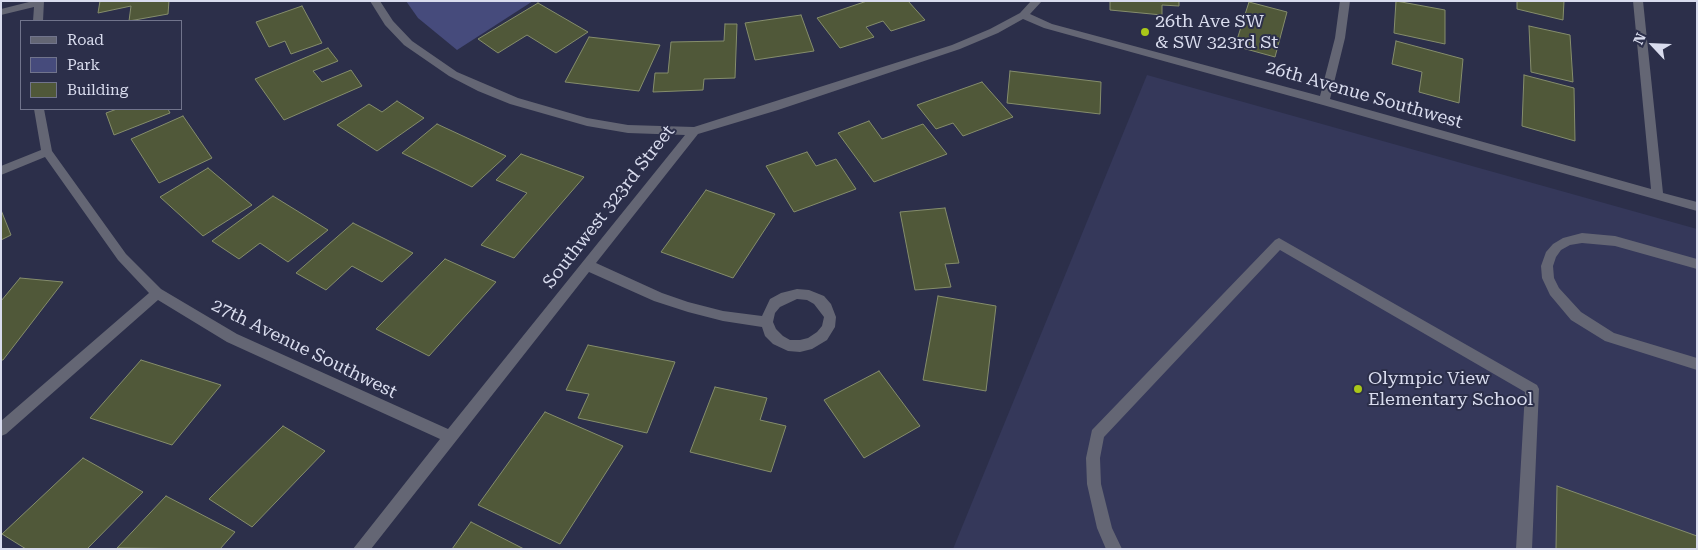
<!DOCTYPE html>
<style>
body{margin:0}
#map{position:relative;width:1698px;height:550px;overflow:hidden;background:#2c2f4a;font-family:"Roboto Serif",serif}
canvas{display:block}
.frame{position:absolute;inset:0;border:2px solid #d9dcee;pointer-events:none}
.legend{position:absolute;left:20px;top:20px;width:162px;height:90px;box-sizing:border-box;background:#2c2f4a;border:1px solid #71748c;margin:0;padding:6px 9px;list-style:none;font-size:15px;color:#d9dcee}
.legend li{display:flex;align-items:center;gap:10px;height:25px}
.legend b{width:25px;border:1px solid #71748c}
.north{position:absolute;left:1628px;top:20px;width:50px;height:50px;-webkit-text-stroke:4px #2c2f4a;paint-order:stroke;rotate:295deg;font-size:14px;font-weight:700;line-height:20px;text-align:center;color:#d9dcee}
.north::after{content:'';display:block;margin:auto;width:18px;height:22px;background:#d9dcee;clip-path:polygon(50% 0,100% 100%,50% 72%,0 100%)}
</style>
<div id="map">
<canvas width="1698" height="550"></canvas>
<div class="frame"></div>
<ul class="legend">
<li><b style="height:6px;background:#646674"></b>Road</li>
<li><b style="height:14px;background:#464b7c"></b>Park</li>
<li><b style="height:14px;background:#505839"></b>Building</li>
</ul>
<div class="north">N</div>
</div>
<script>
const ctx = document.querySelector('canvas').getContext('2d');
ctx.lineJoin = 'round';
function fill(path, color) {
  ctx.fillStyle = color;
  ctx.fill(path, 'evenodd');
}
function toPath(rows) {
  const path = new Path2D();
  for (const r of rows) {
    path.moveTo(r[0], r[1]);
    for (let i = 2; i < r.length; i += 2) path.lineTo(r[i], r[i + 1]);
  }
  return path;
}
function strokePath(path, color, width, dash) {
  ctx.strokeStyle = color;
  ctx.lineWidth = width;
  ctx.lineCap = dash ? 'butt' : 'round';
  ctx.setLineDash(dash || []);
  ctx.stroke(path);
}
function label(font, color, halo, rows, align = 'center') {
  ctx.font = font + ' "Roboto Serif",serif';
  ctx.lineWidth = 4;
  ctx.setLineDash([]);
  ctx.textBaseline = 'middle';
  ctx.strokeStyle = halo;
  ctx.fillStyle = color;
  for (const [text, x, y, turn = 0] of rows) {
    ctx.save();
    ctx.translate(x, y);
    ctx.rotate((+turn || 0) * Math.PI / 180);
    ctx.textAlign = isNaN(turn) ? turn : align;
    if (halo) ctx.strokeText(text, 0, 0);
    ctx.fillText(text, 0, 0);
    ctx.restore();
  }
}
fill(toPath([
 [1147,75,1697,229,1697,549,953,549]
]), '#35385a');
fill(toPath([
 [406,1,533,1,457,50,418,18]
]), '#464b7c');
const building = toPath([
 [100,1,169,1,168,14,129,21,131,6,98,13,100,1],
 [867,1,908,1,925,20,891,31,883,21,866,27,874,37,840,48,817,18,867,1],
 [1110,1,1179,1,1179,6,1162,5,1162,15,1110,10,1110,1],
 [1396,1,1445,10,1445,44,1394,33,1396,1],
 [1517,1,1564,1,1563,20,1517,9,1517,1],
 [1249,2,1287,12,1275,57,1235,46,1249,2],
 [538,3,588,32,556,53,527,35,498,53,478,39,538,3],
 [302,6,322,43,291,54,285,41,269,47,256,22,302,6],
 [801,15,814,51,755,60,745,23,801,15],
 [725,24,737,24,735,78,704,79,703,90,653,92,655,73,668,73,671,42,724,41,725,24],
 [1529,26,1570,35,1573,82,1531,72,1529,26],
 [589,37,660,45,639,91,565,82,589,37],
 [1396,41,1463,59,1459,103,1419,92,1422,72,1392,64,1396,41],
 [328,48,338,61,313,71,322,82,351,70,362,86,284,120,255,79,328,48],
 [1010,71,1101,82,1100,114,1007,103,1010,71],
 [1524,75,1574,88,1575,141,1522,126,1524,75],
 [982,82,1013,117,963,136,953,123,936,129,917,105,982,82],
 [397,101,424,118,377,151,337,125,369,104,382,112,397,101],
 [117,109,168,109,170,113,114,135,106,113,117,109],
 [183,116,212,158,159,183,131,139,183,116],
 [869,121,882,139,923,124,947,154,874,182,838,133,869,121],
 [437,124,506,156,472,187,402,153,437,124],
 [807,152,816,166,836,159,856,189,794,212,766,166,807,152],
 [521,154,584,177,514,258,481,245,527,193,496,180,521,154],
 [208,168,252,205,203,236,160,197,208,168],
 [706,190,775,214,733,278,661,252,706,190],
 [273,196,328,230,288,262,260,243,239,259,212,241,273,196],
 [945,208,959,263,945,264,951,287,915,290,900,212,945,208],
 [1,210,11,235,1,240,1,210],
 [353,223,413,253,382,282,352,266,326,290,296,273,353,223],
 [445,259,496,282,429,356,376,329,445,259],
 [20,278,63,282,3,360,1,360,1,301,20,278],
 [938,296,996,306,986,391,923,380,938,296],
 [588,345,675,362,647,433,578,418,589,394,566,390,588,345],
 [141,360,221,385,172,445,90,418,141,360],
 [879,371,920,426,864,458,824,400,879,371],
 [715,387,767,398,760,420,786,426,771,472,690,452,715,387],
 [545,412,623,446,560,544,478,505,545,412],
 [283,426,325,451,252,527,209,499,283,426],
 [83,458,143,492,87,549,26,549,2,534,83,458],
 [1557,486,1697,536,1697,549,1556,549,1557,486],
 [166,496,235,532,220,549,117,548,166,496],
 [471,522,524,549,452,549,471,522]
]);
fill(building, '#505839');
strokePath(building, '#858d6c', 1);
fill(toPath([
 [1582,233,1615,236,1697,259,1697,269,1615,246,1582,243,1570,245,1561,250,1556,257,1553,266,1554,278,1559,288,1581,312,1614,333,1697,358,1697,370,1605,341,1571,320,1550,295,1542,278,1541,266,1546,252,1553,244,1563,238,1582,233],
 [1279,238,1537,385,1539,389,1532,549,1516,549,1525,392,1280,250,1104,437,1100,458,1101,484,1112,528,1122,549,1106,549,1097,528,1087,484,1086,458,1092,430,1275,240,1279,238]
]), '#646674');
fill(toPath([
 [33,1,44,1,43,21,33,21,34,7,1,15,1,9,33,1],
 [370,1,380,1,393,21,412,41,457,72,518,98,587,118,628,125,694,127,952,45,990,29,1020,13,1031,1,1042,1,1030,14,1052,24,1320,96,1335,38,1340,1,1350,1,1345,38,1330,99,1651,189,1633,1,1643,1,1663,193,1697,202,1697,211,1323,105,1044,28,1023,19,998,33,960,49,778,110,698,134,596,263,662,293,688,302,723,311,762,316,770,299,781,293,797,289,809,290,824,296,831,304,836,317,835,327,827,340,812,349,800,352,788,351,773,344,765,336,762,327,723,321,688,312,654,301,589,272,371,549,353,549,440,439,227,342,158,300,6,434,1,436,1,421,149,293,118,260,45,157,1,175,1,166,41,150,34,109,44,109,52,151,126,254,161,289,237,334,448,429,685,135,628,133,587,126,510,104,478,91,449,76,404,45,385,25,370,1],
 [797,299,807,300,814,304,824,317,822,326,817,332,808,338,800,340,790,340,783,336,776,329,773,322,775,313,780,307,797,299]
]), '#646674');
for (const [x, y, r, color] of [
 [1145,32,5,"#aac719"],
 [1358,389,5,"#aac719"]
]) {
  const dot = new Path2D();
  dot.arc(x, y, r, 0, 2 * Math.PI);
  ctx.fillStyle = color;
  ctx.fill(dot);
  strokePath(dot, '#2c2f4a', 2);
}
label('18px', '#d9dcee', '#2c2f4a', [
 ["26th Ave SW",1155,22],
 ["& SW 323rd St",1155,43],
 ["Olympic View",1368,379],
 ["Elementary School",1368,400]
], 'left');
label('18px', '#d9dcee', '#2c2f4a', [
 ["26th Avenue Southwest",1364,95,16],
 ["Southwest 323rd Street",609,207,-52],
 ["27th Avenue Southwest",304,349,26]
]);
</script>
